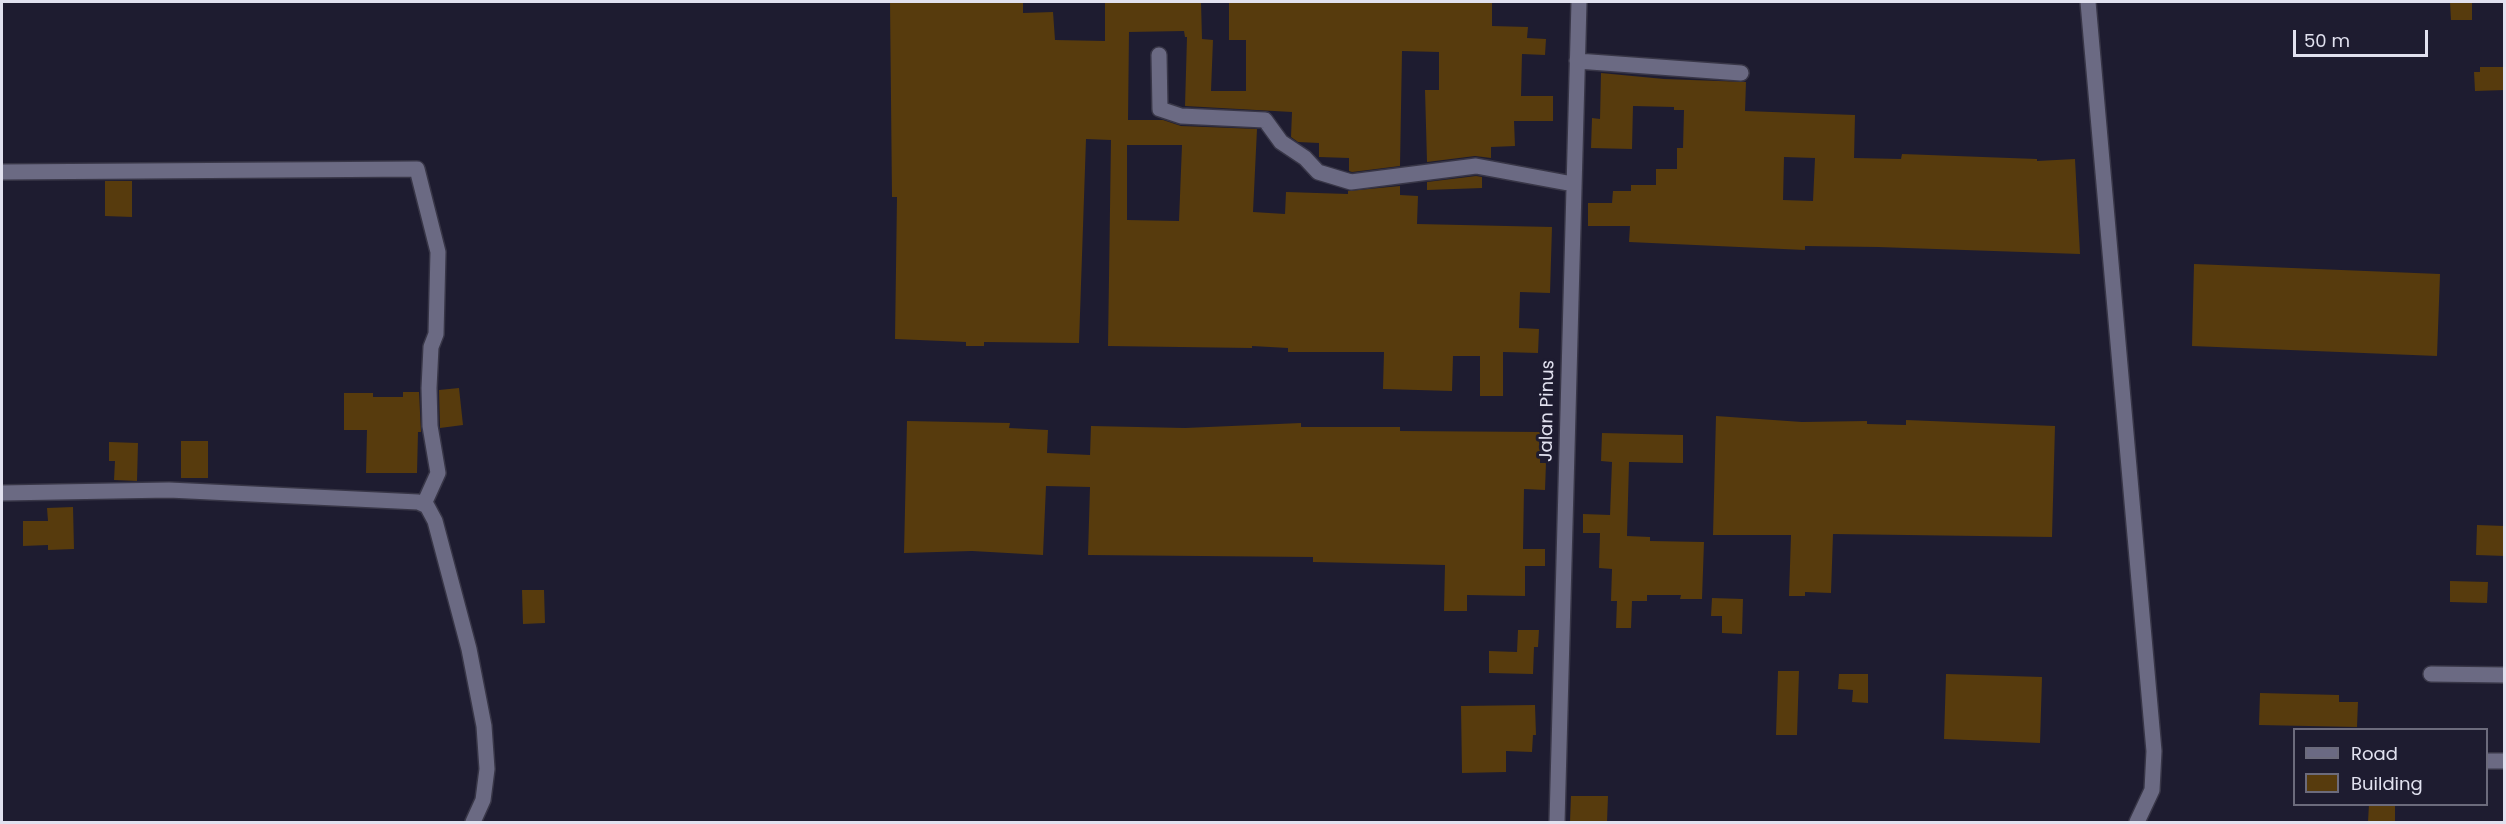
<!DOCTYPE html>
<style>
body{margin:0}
#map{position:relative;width:2506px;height:824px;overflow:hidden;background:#1e1c30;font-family:Poppins,sans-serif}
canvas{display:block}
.frame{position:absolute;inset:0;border:3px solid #e1e1ef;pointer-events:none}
.legend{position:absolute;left:2293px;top:728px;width:195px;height:78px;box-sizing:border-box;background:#1e1c30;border:2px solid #6c6b7c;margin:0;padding:8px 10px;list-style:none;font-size:18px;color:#e1e1ef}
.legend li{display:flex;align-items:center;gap:12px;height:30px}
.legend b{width:30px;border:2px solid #6c6b7c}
.scale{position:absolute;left:2293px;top:30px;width:135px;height:27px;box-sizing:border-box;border:3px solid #e1e1ef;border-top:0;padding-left:8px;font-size:18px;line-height:21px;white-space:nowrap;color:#e1e1ef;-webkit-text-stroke:4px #1e1c30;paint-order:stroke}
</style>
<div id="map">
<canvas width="2506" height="824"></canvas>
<div class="frame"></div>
<ul class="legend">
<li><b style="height:8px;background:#6b6a83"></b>Road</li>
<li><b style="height:16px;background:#573b0d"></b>Building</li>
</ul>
<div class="scale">50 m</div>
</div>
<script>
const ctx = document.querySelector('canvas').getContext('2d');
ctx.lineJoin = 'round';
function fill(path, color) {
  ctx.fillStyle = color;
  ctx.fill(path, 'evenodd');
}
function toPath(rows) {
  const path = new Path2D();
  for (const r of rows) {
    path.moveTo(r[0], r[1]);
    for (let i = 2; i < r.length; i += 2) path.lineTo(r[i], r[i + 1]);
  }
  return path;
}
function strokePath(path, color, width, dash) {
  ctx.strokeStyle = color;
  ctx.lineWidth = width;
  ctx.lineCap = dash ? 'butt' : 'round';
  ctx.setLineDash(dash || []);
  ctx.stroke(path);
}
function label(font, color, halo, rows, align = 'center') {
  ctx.font = font + ' Poppins,sans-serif';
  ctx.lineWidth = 6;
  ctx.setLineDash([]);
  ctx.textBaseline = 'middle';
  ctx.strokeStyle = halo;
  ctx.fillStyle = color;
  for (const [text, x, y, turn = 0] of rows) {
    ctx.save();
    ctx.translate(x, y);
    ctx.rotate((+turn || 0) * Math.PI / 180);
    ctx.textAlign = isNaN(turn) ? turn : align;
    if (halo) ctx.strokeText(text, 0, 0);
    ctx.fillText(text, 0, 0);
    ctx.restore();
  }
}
fill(toPath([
 [890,2,1023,2,1023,13,1053,12,1055,40,1105,41,1105,2,1201,2,1202,39,1213,40,1211,91,1246,91,1246,40,1229,40,1229,2,1492,2,1492,26,1528,27,1527,38,1546,39,1545,55,1522,54,1521,96,1553,96,1553,121,1514,121,1515,146,1491,147,1491,158,1475,156,1427,162,1425,90,1439,90,1439,52,1402,51,1400,166,1352,172,1349,171,1349,158,1319,157,1319,143,1298,142,1291,137,1292,112,1185,106,1187,37,1185,37,1184,31,1129,32,1128,120,1163,120,1181,126,1257,129,1253,212,1285,214,1286,192,1348,194,1348,191,1400,186,1400,195,1418,196,1417,224,1552,227,1550,293,1520,292,1519,328,1539,329,1538,353,1503,352,1503,396,1480,396,1480,356,1453,356,1452,391,1383,389,1384,352,1288,352,1288,348,1252,346,1252,348,1108,346,1111,140,1086,139,1079,343,984,342,984,346,966,346,966,342,895,339,897,197,892,197],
 [1127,145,1182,145,1179,221,1127,220],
 [2450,2,2472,2,2472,20,2451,20],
 [2480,67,2504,67,2505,90,2475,91,2474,72,2480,72],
 [1601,73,1664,79,1746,82,1745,111,1855,115,1854,158,1901,159,1902,154,2037,159,2037,161,2075,159,2080,254,1878,247,1805,246,1805,250,1629,242,1630,226,1588,226,1588,203,1612,203,1613,191,1631,191,1631,185,1656,185,1656,169,1677,169,1677,148,1683,148,1684,110,1674,110,1674,107,1633,106,1632,149,1591,148,1592,118,1600,119],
 [1784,157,1815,158,1813,201,1783,200],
 [1476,176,1482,177,1482,188,1427,190,1427,182],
 [105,181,132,181,132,217,105,216],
 [2194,264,2440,274,2437,356,2192,346],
 [459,388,463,425,440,428,439,390],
 [403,392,419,392,421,432,418,432,417,473,366,473,367,430,344,430,344,393,373,393,373,397,403,397],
 [1716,416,1802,422,1867,421,1867,424,1906,425,1906,420,2055,426,2052,537,1833,534,1831,593,1805,592,1805,596,1789,596,1791,535,1713,535],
 [907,421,1010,423,1009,428,1048,430,1047,453,1090,455,1091,426,1185,428,1301,423,1301,427,1400,427,1400,431,1541,432,1540,463,1546,463,1545,490,1524,489,1523,549,1545,549,1545,566,1525,566,1525,596,1467,595,1467,611,1444,611,1445,565,1313,562,1313,557,1088,555,1090,487,1046,486,1043,555,972,551,904,553],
 [1602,433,1683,435,1683,463,1629,462,1627,536,1650,537,1650,541,1704,542,1702,599,1680,599,1681,595,1647,595,1647,601,1632,601,1631,628,1616,628,1617,601,1611,601,1612,569,1599,568,1600,533,1583,533,1583,514,1610,515,1612,462,1601,461],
 [181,441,208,441,208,478,181,478],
 [109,442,138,443,137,481,114,480,115,461,109,461],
 [73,507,74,549,48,550,48,545,23,546,23,521,48,521,47,508],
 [2477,525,2505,526,2505,556,2476,555],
 [2450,581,2488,582,2487,603,2450,602],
 [522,590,544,590,545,623,523,624],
 [1712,598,1743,599,1742,634,1722,633,1722,616,1711,616],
 [1518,630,1539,630,1538,647,1534,647,1533,674,1489,673,1489,651,1517,652],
 [1778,671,1799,671,1797,735,1776,735],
 [1839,674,1868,674,1868,703,1852,702,1853,690,1838,689],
 [1946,674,2042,677,2040,743,1944,739],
 [2260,693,2339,695,2339,702,2358,702,2357,727,2259,725],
 [1535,705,1536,735,1533,735,1532,752,1506,751,1506,772,1462,773,1461,706],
 [1571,796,1608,796,1607,822,1570,822],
 [2369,804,2395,804,2395,822,2368,822]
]), '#573b0d');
const minor = toPath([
 [2088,2,2154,751,2152,790,2137,822],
 [1159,55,1160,109,1181,116,1265,120,1281,142,1305,158,1318,172,1351,182,1476,166,1573,184],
 [1577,61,1741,73],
 [2,172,417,169,438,252,436,334,431,347,429,388,430,426,438,473,424,504],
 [2,493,169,490,418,502,427,506,435,521,469,649,484,726,487,769,483,800,473,822],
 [2431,674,2504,675],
 [2486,761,2504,761],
 [1557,822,1579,2]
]);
strokePath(minor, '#383647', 18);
strokePath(minor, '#6b6a83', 15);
label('18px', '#e1e1ef', '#1e1c30', [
 ["Jalan Pinus",1548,411,-89]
]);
</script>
